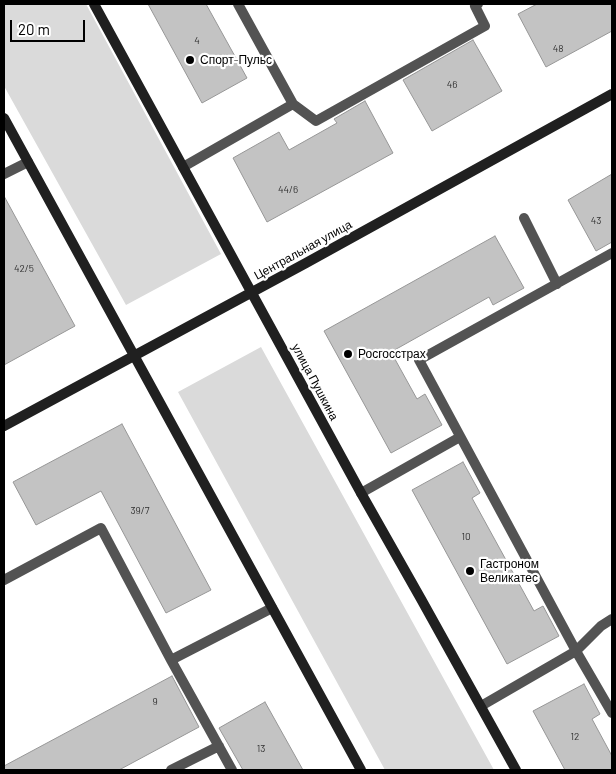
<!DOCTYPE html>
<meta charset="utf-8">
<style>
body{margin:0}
#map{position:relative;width:616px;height:774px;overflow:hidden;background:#fff;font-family:Barlow,sans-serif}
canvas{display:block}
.frame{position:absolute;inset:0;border:5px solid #000;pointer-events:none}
.scale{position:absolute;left:10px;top:20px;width:75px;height:22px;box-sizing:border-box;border:2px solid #000;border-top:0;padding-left:6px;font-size:15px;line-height:18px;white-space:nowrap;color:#000;-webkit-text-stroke:4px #fff;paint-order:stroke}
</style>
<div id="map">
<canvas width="616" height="774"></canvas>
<div class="frame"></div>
<div class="scale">20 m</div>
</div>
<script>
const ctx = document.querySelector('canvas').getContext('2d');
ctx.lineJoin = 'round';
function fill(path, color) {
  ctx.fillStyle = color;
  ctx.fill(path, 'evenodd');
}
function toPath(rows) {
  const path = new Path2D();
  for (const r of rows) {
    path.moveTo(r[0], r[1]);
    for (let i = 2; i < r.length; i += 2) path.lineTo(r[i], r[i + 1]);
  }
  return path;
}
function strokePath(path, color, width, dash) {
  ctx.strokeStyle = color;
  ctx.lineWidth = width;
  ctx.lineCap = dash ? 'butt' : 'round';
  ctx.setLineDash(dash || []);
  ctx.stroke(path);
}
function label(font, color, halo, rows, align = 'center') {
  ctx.font = font + ' Barlow,sans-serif';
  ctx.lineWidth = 4.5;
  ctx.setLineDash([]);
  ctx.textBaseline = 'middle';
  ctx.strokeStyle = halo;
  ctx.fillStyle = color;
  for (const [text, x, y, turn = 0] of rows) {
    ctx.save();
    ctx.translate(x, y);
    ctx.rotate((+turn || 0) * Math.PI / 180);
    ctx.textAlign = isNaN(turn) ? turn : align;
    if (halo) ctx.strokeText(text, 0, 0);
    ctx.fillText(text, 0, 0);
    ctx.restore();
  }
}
fill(toPath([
 [4,4,86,4,221,254,126,305,4,86],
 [261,347,494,770,385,770,178,392]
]), '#dadada');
const building = toPath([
 [148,4,206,4,247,78,202,103,148,4],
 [537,4,612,4,612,31,546,67,518,14,537,4],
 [473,40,502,91,432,131,403,80,473,40],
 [365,101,393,153,267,222,233,158,279,132,289,150,337,123,334,119,365,101],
 [612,174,612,242,596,251,568,200,612,174],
 [4,196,75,326,4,365,4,196],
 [495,236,524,288,493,305,489,297,391,352,417,399,425,394,442,425,391,453,324,331,495,236],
 [122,424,211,590,166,613,101,491,36,525,13,482,122,424],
 [463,462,480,493,472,498,534,611,543,606,559,636,507,664,412,490,463,462],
 [172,676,199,727,119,770,4,770,4,766,172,676],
 [584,684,600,714,592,719,612,756,612,770,565,770,533,711,584,684],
 [265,702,303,770,243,770,219,728,265,702]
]);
fill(building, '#c3c3c3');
strokePath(building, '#979797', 1);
strokePath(toPath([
 [293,104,316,121,485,26,475,6,478,4],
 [183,167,293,104,238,4],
 [4,174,28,162],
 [524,218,557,284],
 [612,253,419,360,576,651,612,713],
 [361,493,460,437],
 [4,580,101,528,171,660,232,770],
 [171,660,272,608],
 [481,706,576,651,601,626,612,619],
 [171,770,219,746]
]), '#535353', 10);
strokePath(toPath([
 [94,4,361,493,421,599,516,770],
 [4,118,361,770],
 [4,426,306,263,612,94]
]), '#202020', 10);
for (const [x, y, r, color] of [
 [190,60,5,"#000"],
 [348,354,5,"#000"],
 [470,571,5,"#000"]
]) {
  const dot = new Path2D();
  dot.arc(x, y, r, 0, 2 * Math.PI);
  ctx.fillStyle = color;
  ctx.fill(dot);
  strokePath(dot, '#fff', 2);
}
label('10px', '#313131', null, [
 ["4",197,41],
 ["48",558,49],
 ["46",452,85],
 ["44/6",288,190],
 ["43",596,221],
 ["42/5",24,269],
 ["39/7",140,511],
 ["10",466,537],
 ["9",155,702],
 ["12",575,737],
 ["13",261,749]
]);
label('12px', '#000', '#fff', [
 ["Спорт-Пульс",200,60],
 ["Росгосстрах",358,354],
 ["Гастроном",480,564],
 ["Великатес",480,578]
], 'left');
label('12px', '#000', '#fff', [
 ["Центральная улица",303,250,-29],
 ["улица Пушкина",315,382,62]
]);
</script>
